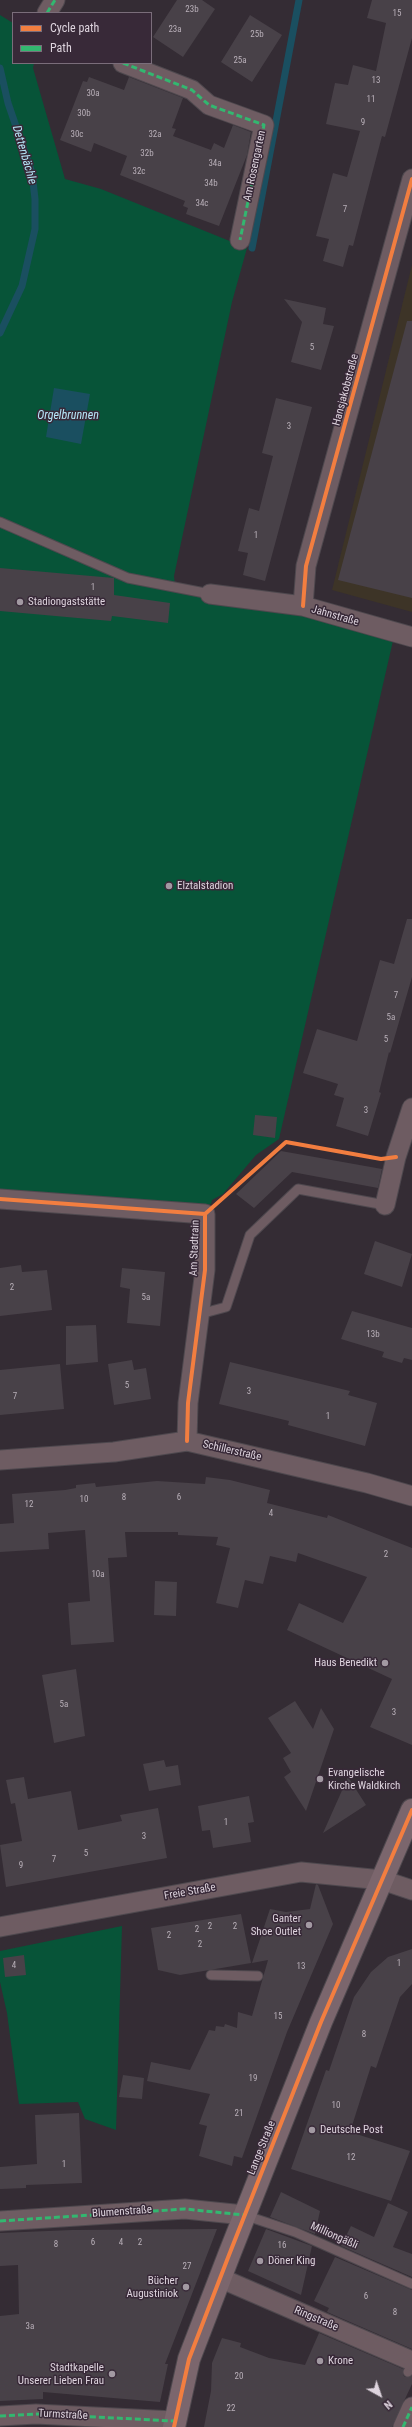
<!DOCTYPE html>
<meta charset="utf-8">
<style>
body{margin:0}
#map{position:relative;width:412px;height:2427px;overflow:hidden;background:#342c34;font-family:"Roboto Condensed",sans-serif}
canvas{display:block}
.legend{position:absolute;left:12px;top:12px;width:140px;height:52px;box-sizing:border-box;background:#382938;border:1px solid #7a6d7a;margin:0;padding:5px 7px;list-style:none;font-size:12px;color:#ded4de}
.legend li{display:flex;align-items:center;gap:8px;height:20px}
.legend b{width:20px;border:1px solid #7a6d7a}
.north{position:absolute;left:360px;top:2375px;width:40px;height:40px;-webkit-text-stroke:3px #382938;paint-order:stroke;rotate:140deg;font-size:11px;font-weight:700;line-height:16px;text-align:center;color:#ded4de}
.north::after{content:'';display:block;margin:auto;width:14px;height:18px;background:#ded4de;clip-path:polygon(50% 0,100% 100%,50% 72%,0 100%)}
</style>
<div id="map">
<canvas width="412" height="2427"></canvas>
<ul class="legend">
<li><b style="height:5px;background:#f27e40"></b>Cycle path</li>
<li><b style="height:5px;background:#33b770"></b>Path</li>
</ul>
<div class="north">N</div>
</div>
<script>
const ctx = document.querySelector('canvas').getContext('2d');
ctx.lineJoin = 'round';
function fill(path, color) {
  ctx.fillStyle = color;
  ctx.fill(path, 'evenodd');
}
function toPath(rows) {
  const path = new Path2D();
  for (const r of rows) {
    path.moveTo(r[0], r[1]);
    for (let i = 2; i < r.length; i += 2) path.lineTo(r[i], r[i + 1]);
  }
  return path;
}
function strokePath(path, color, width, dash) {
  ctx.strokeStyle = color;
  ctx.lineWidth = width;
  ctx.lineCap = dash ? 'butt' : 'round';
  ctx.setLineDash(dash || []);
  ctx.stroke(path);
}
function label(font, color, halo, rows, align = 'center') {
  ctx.font = font + ' "Roboto Condensed",sans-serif';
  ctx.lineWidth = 3;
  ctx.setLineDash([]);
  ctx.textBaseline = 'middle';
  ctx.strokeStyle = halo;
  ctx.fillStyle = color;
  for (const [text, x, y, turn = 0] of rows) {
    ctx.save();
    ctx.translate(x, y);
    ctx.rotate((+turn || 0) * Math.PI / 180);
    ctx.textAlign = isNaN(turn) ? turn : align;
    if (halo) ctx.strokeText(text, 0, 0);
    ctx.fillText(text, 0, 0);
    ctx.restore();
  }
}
fill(toPath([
 [412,265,412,612,332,590]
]), '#3d3427');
fill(toPath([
 [0,15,13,23,13,63,34,63,33,68,65,179,101,189,247,248,232,302,174,576,175,586,395,632,279,1139,256,1155,223,1194,212,1200,211,1204,201,1206,0,1195],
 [122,1926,116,2130,85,2119,78,2102,19,2104,7,2013,0,1982,0,1951]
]), '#075438');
fill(toPath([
 [54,388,90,394,81,444,46,437]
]), '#1a4f60');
strokePath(toPath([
 [0,68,8,103,32,173,35,199,35,229,22,286,0,333],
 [252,248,299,0]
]), '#1a4f60', 7);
fill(toPath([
 [177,0,202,0,215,9,183,57,153,37],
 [372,0,412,0,412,38,385,137,382,136,353,246,349,245,343,267,323,261,329,239,316,236,333,173,347,177,360,131,326,124,335,83,348,85,353,65,376,71,386,23,367,18],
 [250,15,282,35,252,82,221,62],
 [89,77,124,90,129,77,183,98,172,128,176,129,173,136,211,150,214,143,224,148,233,125,251,132,247,155,219,226,186,214,188,208,183,206,185,201,120,175,127,156,94,143,91,152,60,140,83,81,87,82],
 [284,299,326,308,323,324,334,326,321,370,291,362,302,322],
 [407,321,412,321,412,598,338,580],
 [276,398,312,407,265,581,243,575,248,553,238,551,249,508,259,511,273,456,262,453],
 [0,568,114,578,114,595,170,603,168,623,112,616,111,621,0,611],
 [407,919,412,919,412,977,390,1053,389,1052,379,1092,381,1093,368,1136,336,1126,344,1098,334,1095,338,1084,303,1073,317,1029,357,1041,380,960,394,964],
 [255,1115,277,1117,275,1138,253,1135],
 [281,1151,382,1169,378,1188,292,1172,254,1208,236,1194],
 [375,1241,412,1254,402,1287,364,1274],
 [21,1265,22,1272,47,1270,52,1310,0,1316,0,1268],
 [122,1268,165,1272,160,1326,127,1323,130,1289,120,1287],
 [352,1311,412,1328,412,1360,404,1358,402,1363,382,1357,384,1352,341,1339],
 [96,1325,98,1362,66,1365,66,1326],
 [132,1360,134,1370,146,1368,151,1399,114,1405,108,1364],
 [230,1362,350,1391,348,1395,377,1403,365,1446,288,1425,289,1421,219,1404],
 [60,1364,64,1409,0,1415,0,1370],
 [206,1477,230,1480,270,1490,267,1503,327,1518,328,1515,412,1548,412,1745,370,1727,392,1679,287,1630,299,1603,343,1623,367,1577,298,1553,296,1562,270,1556,263,1584,245,1580,238,1608,216,1603,230,1548,216,1545,218,1537,178,1535,178,1532,125,1532,127,1557,108,1558,114,1642,71,1645,68,1603,90,1601,85,1530,48,1533,49,1549,0,1552,0,1524,14,1523,12,1494,65,1490,76,1488,76,1485,95,1483,96,1487,157,1481,205,1484],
 [155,1581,177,1582,176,1616,154,1615],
 [76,1669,85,1736,54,1743,42,1675],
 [295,1701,313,1729,321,1708,334,1729,306,1811,284,1777,291,1772,283,1758,291,1753,268,1718],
 [164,1760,166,1767,178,1765,181,1785,149,1791,143,1764],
 [24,1777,28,1799,71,1791,78,1830,122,1821,120,1815,158,1808,167,1858,6,1887,0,1845,22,1841,15,1803,11,1804,6,1780],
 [348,1777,366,1805,323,1833],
 [249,1796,254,1822,248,1823,251,1842,213,1848,210,1830,202,1831,198,1806],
 [316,1884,318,1885,333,1924,287,2032,242,2158,234,2156,232,2166,199,2156,207,2126,199,2124,210,2094,147,2081,151,2062,190,2070,209,2030,215,2031,216,2026,224,2027,225,2024,237,2028,238,2012,252,2016,268,1960,252,1963,270,1909,286,1912,310,1909],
 [241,1914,251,1963,180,1975,158,1970,151,1928],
 [412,1949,412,1984,400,1997,376,2068,371,2066,350,2132,410,2151,391,2201,291,2169,326,2070,329,2071,354,1997,371,1972,388,1957],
 [24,1955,26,1975,5,1977,3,1958],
 [123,2075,144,2078,142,2099,119,2097],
 [79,2113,82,2183,26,2185,26,2188,0,2189,0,2167,37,2164,35,2115],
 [281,2192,320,2211,315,2234,270,2217],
 [388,2203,408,2212,393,2247,412,2254,412,2277,341,2246,351,2226,374,2237],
 [217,2229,165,2364,168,2364,160,2402,43,2392,43,2399,0,2401,0,2316,19,2314,18,2265,0,2266,0,2233,72,2230],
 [266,2229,312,2246,301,2295,248,2271],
 [335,2257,412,2290,412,2349,327,2312,329,2308,314,2301],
 [319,2333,403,2369,403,2375,405,2377,412,2376,412,2384,392,2427,204,2427,211,2391,212,2363,222,2338,241,2343,240,2347,269,2358,305,2365]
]), '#484148');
const lane = toPath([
 [0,522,128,578,210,594],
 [200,1314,226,1307,250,1235,298,1189,385,1205],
 [211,1975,258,1976],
 [244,2215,295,2232,412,2284],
 [408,2372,412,2365]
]);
const street = toPath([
 [47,13,55,0],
 [123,63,192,90,209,105,264,125,240,240],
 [210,594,303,606,412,637],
 [303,606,306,566,412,179],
 [0,1199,205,1214,205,1270,188,1403,187,1441],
 [385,1205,396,1157,412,1108],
 [0,1460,114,1452,187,1441,367,1483,412,1496],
 [0,1927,301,1872,382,1880,412,1890],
 [0,2221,185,2209,244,2215],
 [220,2278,412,2361],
 [0,2416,36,2414,174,2421],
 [403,2427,412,2407]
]);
const secondary = toPath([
 [174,2427,189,2359,229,2255,321,2022,412,1810]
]);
strokePath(lane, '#4e484e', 11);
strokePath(street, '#4e484e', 21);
strokePath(secondary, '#4e484e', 24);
strokePath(lane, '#6e5c62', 9);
strokePath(street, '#6e5c62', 19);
strokePath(secondary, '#7b666d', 22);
strokePath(toPath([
 [47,13,55,0],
 [123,63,192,90,209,105,264,125,240,240],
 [0,2221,185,2209,244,2215],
 [0,2416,36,2414,174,2421],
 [403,2427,412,2407]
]), '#33b770', 3, [6, 3]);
strokePath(toPath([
 [303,606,306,566,412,179],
 [0,1199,205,1214,205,1270,188,1403,187,1441],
 [205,1214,286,1142,381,1159,396,1157],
 [174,2427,189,2359,229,2255,321,2022,412,1810]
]), '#f27e40', 4);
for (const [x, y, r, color] of [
 [20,602,4,"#a299a2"],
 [169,886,4,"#a299a2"],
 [385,1663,4,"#a299a2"],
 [320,1779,4,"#a299a2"],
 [309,1925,4,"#a299a2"],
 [312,2130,4,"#a299a2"],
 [260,2261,4,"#a299a2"],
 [186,2287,4,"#a299a2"],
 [320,2361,4,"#a299a2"],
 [112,2374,4,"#a299a2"]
]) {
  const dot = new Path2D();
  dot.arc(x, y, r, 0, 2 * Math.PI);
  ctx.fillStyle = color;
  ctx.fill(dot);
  strokePath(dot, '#382938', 1.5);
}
label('9px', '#b8afb8', null, [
 ["23b",192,10],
 ["15",397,14],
 ["23a",175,30],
 ["25b",257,35],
 ["25a",240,61],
 ["13",376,81],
 ["30a",93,94],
 ["11",371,100],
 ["30b",84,114],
 ["9",363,123],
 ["30c",77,135],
 ["32a",155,135],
 ["32b",147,154],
 ["34a",215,164],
 ["32c",139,172],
 ["34b",211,184],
 ["34c",202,204],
 ["7",345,210],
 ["5",312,348],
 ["3",289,427],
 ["1",256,536],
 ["1",93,588],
 ["7",396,996],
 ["5a",391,1018],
 ["5",386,1040],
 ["3",366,1111],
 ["2",12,1288],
 ["5a",146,1298],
 ["13b",373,1335],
 ["5",127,1386],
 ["3",249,1392],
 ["7",15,1397],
 ["1",328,1417],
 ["8",124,1498],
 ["6",179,1498],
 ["10",84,1500],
 ["12",29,1505],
 ["4",271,1514],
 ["2",386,1555],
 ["10a",98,1575],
 ["5a",64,1705],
 ["3",394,1713],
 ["1",226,1823],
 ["3",144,1837],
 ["5",86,1854],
 ["7",54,1860],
 ["9",21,1866],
 ["2",210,1927],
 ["2",235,1927],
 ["2",197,1930],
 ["2",169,1936],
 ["2",200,1945],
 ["1",399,1964],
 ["4",14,1966],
 ["13",301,1967],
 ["15",278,2017],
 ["8",364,2035],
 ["19",253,2079],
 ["10",336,2106],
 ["21",239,2114],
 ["12",351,2158],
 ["1",64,2165],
 ["6",93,2243],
 ["4",121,2243],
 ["2",140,2243],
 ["8",56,2245],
 ["16",282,2246],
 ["27",187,2267],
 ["6",366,2297],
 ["8",395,2313],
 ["3a",30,2327],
 ["20",239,2377],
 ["22",231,2409]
]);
label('11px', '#ded4de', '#382938', [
 ["Am Rosengarten",255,166,-78],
 ["Hansjakobstraße",346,390,-75],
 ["Jahnstraße",335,616,16],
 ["Am Stadtrain",195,1248,-88],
 ["Schillerstraße",232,1451,13],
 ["Freie Straße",190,1892,-10],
 ["Lange Straße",262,2148,-68],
 ["Blumenstraße",122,2212,-4],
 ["Milliongäßli",334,2236,24],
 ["Ringstraße",316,2319,23],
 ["Turmstraße",63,2415,3]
]);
label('11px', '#ded4de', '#382938', [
 ["Stadiongaststätte",28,602],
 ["Elztalstadion",177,886],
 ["Haus Benedikt",377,1663,"right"],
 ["Evangelische",328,1773],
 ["Kirche Waldkirch",328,1786],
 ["Ganter",301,1919,"right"],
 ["Shoe Outlet",301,1932,"right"],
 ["Deutsche Post",320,2130],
 ["Döner King",268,2261],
 ["Bücher",178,2281,"right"],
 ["Augustiniok",178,2294,"right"],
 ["Krone",328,2361],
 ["Stadtkapelle",104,2368,"right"],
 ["Unserer Lieben Frau",104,2381,"right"]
], 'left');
label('italic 12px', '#b5e6f8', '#382938', [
 ["Dettenbächle",24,155,74],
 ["Orgelbrunnen",68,416]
]);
</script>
